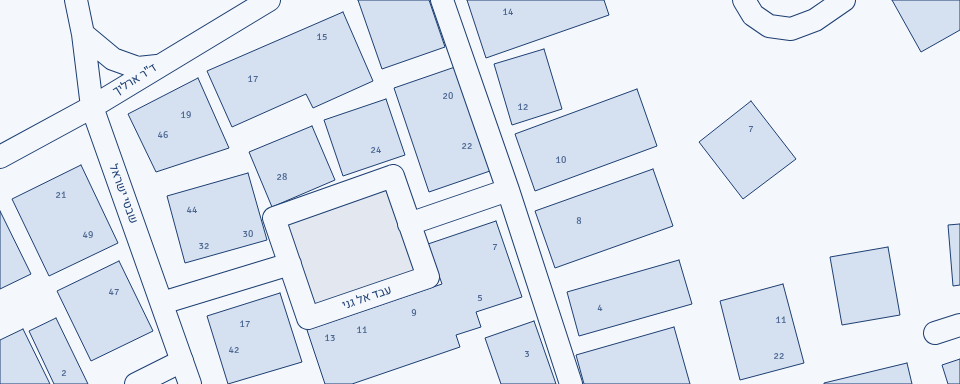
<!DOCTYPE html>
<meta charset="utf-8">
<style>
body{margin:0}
canvas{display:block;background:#f4f7fb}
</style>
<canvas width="960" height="384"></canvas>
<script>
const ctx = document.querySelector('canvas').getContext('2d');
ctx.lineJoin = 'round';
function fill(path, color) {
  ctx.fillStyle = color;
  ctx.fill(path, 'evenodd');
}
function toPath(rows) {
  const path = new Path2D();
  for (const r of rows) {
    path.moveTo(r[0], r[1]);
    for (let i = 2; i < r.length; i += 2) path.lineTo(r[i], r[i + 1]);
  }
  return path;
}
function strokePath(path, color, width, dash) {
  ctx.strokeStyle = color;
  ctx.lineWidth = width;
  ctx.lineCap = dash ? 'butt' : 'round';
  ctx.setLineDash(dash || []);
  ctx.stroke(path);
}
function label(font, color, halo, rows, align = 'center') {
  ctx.font = font + ' Signika,Heebo,sans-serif';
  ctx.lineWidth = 3;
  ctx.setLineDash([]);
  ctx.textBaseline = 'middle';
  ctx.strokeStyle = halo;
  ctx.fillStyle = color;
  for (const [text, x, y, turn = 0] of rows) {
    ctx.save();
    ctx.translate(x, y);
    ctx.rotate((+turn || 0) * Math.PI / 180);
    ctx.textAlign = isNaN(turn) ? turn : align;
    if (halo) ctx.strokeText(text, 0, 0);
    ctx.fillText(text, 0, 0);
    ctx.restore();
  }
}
const parking = toPath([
 [393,176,428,277,308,318,274,218,393,176]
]);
fill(parking, '#e3e8f0');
strokePath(parking, '#687fa3', 1);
const building = toPath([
 [358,0,429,0,445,47,382,69,358,0],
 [467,0,604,0,609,15,486,58,467,0],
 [892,0,960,0,960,30,921,52,892,0],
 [343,12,373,81,313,108,306,94,232,127,207,71,343,12],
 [544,49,562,109,512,125,494,64,544,49],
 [455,67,490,171,429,192,394,88,455,67],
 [198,78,229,148,156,172,128,114,198,78],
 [637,89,657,146,535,191,515,134,637,89],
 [386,99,405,155,343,176,324,120,386,99],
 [751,101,796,159,743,199,699,142,751,101],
 [312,126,335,180,272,207,249,152,312,126],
 [81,165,118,243,49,276,12,199,81,165],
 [653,169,673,226,555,268,535,211,653,169],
 [248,173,267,240,185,263,167,196,248,173],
 [0,211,31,274,0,289,0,211],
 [496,221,522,297,476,312,481,327,456,335,460,347,352,384,325,384,307,330,442,284,428,244,496,221],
 [960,224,960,285,953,286,948,225,960,224],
 [888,247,900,315,842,325,830,257,888,247],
 [679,260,692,304,579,336,567,292,679,260],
 [119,261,153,331,91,361,57,291,119,261],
 [783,284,804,363,740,380,720,301,783,284],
 [280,293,302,362,228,384,207,316,280,293],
 [56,318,88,384,54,384,29,331,56,318],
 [534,321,556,384,501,384,485,338,534,321],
 [674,327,690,384,584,384,576,355,674,327],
 [23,329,50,384,0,384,0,340,23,329],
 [960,359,960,384,948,384,942,365,960,359],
 [907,363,912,384,824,384,824,383,907,363]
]);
fill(building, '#d5e0f0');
strokePath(building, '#1d3f73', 1);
const street = toPath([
 [442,0,508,190,571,384],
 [744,0,753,15,769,26,791,29,815,20,844,0],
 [393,176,428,277,308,318,274,218,393,176],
 [409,224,508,190],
 [162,303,290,264],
 [935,333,960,325],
 [136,384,182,361]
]);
const secondary = toPath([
 [76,0,83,34,92,107,190,384],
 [83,34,113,59,138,68,157,66],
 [0,157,92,107,269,0]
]);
strokePath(street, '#1d3f73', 24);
strokePath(secondary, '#1d3f73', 24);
strokePath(street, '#f4f7fb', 22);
strokePath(secondary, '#f4f7fb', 22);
label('10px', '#4b6792', null, [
 ["14",508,12],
 ["15",322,37],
 ["17",253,79],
 ["20",448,96],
 ["12",523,107],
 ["19",186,115],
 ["7",751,129],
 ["46",163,135],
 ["22",467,146],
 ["24",376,150],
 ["10",561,160],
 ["28",282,177],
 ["21",61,195],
 ["44",192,210],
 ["8",579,221],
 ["30",248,234],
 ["49",88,235],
 ["32",204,246],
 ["7",495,247],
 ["47",114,292],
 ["5",480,298],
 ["4",600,308],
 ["9",414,313],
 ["11",781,320],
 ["17",245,324],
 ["11",362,330],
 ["13",330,338],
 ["42",234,350],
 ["3",527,354],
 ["22",779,356],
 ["2",64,373]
]);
label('12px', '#1d3f73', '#f4f7fb', [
 ["ד\"ר ארליך",135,80,-32],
 ["שבטי ישראל",123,194,70],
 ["עבד אל גני",367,298,-19]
]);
</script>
